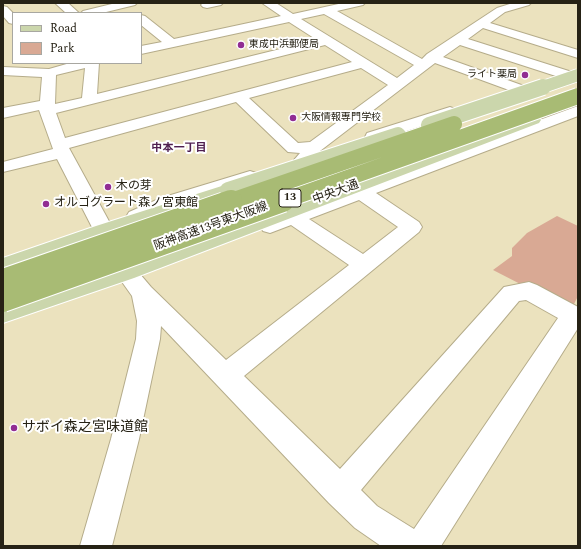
<!DOCTYPE html>
<meta charset="utf-8">
<style>
body{margin:0}
#map{position:relative;width:581px;height:549px;overflow:hidden;background:#ebe2be;font-family:Spectral,serif}
canvas{display:block}
.frame{position:absolute;inset:0;border:4px solid #262215;pointer-events:none}
.legend{position:absolute;left:12px;top:12px;width:130px;height:52px;box-sizing:border-box;background:#fff;border:1px solid #a8a7a1;margin:0;padding:5px 7px;list-style:none;font-size:12px;color:#262215}
.legend li{display:flex;align-items:center;gap:8px;height:20px}
.legend b{width:20px;border:1px solid #a8a7a1}
</style>
<div id="map">
<canvas width="581" height="549"></canvas>
<div class="frame"></div>
<ul class="legend">
<li><b style="height:5px;background:#cbd6ac"></b>Road</li>
<li><b style="height:11px;background:#d9a994"></b>Park</li>
</ul>
</div>
<script>
const ctx = document.querySelector('canvas').getContext('2d');
ctx.lineJoin = 'round';
function fill(path, color) {
  ctx.fillStyle = color;
  ctx.fill(path, 'evenodd');
}
function toPath(rows) {
  const path = new Path2D();
  for (const r of rows) {
    path.moveTo(r[0], r[1]);
    for (let i = 2; i < r.length; i += 2) path.lineTo(r[i], r[i + 1]);
  }
  return path;
}
function strokePath(path, color, width, dash) {
  ctx.strokeStyle = color;
  ctx.lineWidth = width;
  ctx.lineCap = dash ? 'butt' : 'round';
  ctx.setLineDash(dash || []);
  ctx.stroke(path);
}
function label(font, color, halo, rows, align = 'center') {
  ctx.font = font + ' Spectral,"Noto Sans JP",serif';
  ctx.lineWidth = 4;
  ctx.setLineDash([]);
  ctx.textBaseline = 'middle';
  ctx.strokeStyle = halo;
  ctx.fillStyle = color;
  for (const [text, x, y, turn = 0] of rows) {
    ctx.save();
    ctx.translate(x, y);
    ctx.rotate((+turn || 0) * Math.PI / 180);
    ctx.textAlign = isNaN(turn) ? turn : align;
    if (halo) ctx.strokeText(text, 0, 0);
    ctx.fillText(text, 0, 0);
    ctx.restore();
  }
}
fill(toPath([
 [557,216,578,226,578,296,571,310,493,270,512,256,512,248,527,233]
]), '#d9a994');
const minor = toPath([
 [55,3,68,3,79,13,66,13,55,3],
 [116,3,137,3,135,5,102,13,81,13,83,11,116,3],
 [203,3,223,3,221,5,207,8,203,7,201,5,203,3],
 [262,3,276,3,293,14,343,3,365,3,363,5,337,11,422,59,427,54,497,8,513,3,531,3,529,5,505,12,490,23,578,50,578,58,483,28,468,39,572,72,574,75,572,78,567,79,562,78,460,45,443,57,527,87,529,90,527,93,522,94,517,93,435,63,320,151,309,164,303,165,297,164,294,160,300,153,288,152,236,102,69,148,134,267,151,287,226,360,349,265,291,225,270,233,263,231,260,226,263,221,578,106,578,116,376,193,419,222,422,227,419,232,244,376,340,469,504,287,529,282,537,285,578,307,578,328,441,546,381,546,355,528,329,503,161,326,160,339,139,439,112,546,80,546,111,439,136,339,137,321,132,296,115,272,57,159,3,172,3,162,53,149,39,110,3,118,3,108,40,101,42,77,3,75,3,67,49,69,70,63,99,63,97,94,317,40,289,22,141,54,141,46,162,42,141,25,141,15,145,16,174,39,281,16,262,3],
 [324,14,414,65,397,78,301,19,324,14],
 [325,45,352,62,65,138,56,113,325,45],
 [85,68,82,98,55,104,56,75,85,68],
 [361,68,388,85,310,142,298,143,249,98,361,68],
 [359,200,398,227,363,254,309,219,359,200],
 [526,300,558,318,414,529,377,506,361,490,519,301,526,300],
 [3,6,7,7,13,13,13,24,9,23,3,16,3,6],
 [450,107,455,109,458,112,455,115,373,142,367,141,365,137,367,133,450,107],
 [250,171,256,173,259,177,256,181,175,206,143,222,136,224,129,222,126,217,129,212,161,198,250,171]
]);
const major = toPath([
 [533,115,539,117,541,120,539,123,134,278,3,323,3,305,118,266,533,115],
 [228,184,235,186,237,190,235,194,3,274,3,258,96,226,228,184]
]);
strokePath(minor, '#b5ac8a', 2);
strokePath(major, '#fff', 2);
fill(minor, '#fff');
fill(major, '#cbd6ac');
const majorBridgeFar1 = toPath([
 [540,88,578,75]
]);
const majorBridge = toPath([
 [429,125,543,87],
 [228,190,398,135]
]);
const highwayBridgeFar1 = toPath([
 [228,202,454,124],
 [280,202,578,96]
]);
const highwayBridge = toPath([
 [3,280,231,201],
 [3,301,283,201]
]);
strokePath(majorBridgeFar1, '#fff', 14, []);
strokePath(majorBridge, '#fff', 18, []);
strokePath(highwayBridgeFar1, '#fff', 18, []);
strokePath(highwayBridge, '#fff', 24, []);
strokePath(majorBridgeFar1, '#cbd6ac', 12);
strokePath(majorBridge, '#cbd6ac', 16);
strokePath(highwayBridgeFar1, '#a8bb74', 16);
strokePath(highwayBridge, '#a8bb74', 22);
for (const [x, y, r, color] of [
 [241,45,4,"#912d93"],
 [525,75,4,"#912d93"],
 [293,118,4,"#912d93"],
 [108,187,4,"#912d93"],
 [46,204,4,"#912d93"],
 [14,428,4,"#912d93"]
]) {
  const dot = new Path2D();
  dot.arc(x, y, r, 0, 2 * Math.PI);
  ctx.fillStyle = color;
  ctx.fill(dot);
  strokePath(dot, '#fff', 1.5);
}
label('10px', '#262215', '#fff', [
 ["東成中浜郵便局",249,45],
 ["ライト薬局",517,75,"right"],
 ["大阪情報専門学校",301,118]
], 'left');
label('bold 11px', '#4f1f50', '#fff', [
 ["中本一丁目",179,149]
]);
for (const [x, y, w] of [
 [290,198,22]
]) {
  const box = new Path2D();
  box.roundRect(x - w / 2, y - 9, w, 18, 3);
  ctx.fillStyle = '#fff';
  ctx.fill(box);
  strokePath(box, '#262215', 1);
}
label('bold 11px', '#262215', null, [
 ["13",290,198]
]);
label('12px', '#262215', '#fff', [
 ["木の芽",116,187],
 ["オルゴグラート森ノ宮東館",54,204]
], 'left');
label('12px', '#262215', '#fff', [
 ["中央大通",336,193,-20],
 ["阪神高速13号東大阪線",211,227,-20]
]);
label('14px', '#262215', '#fff', [
 ["サボイ森之宮味道館",22,428]
], 'left');
</script>
